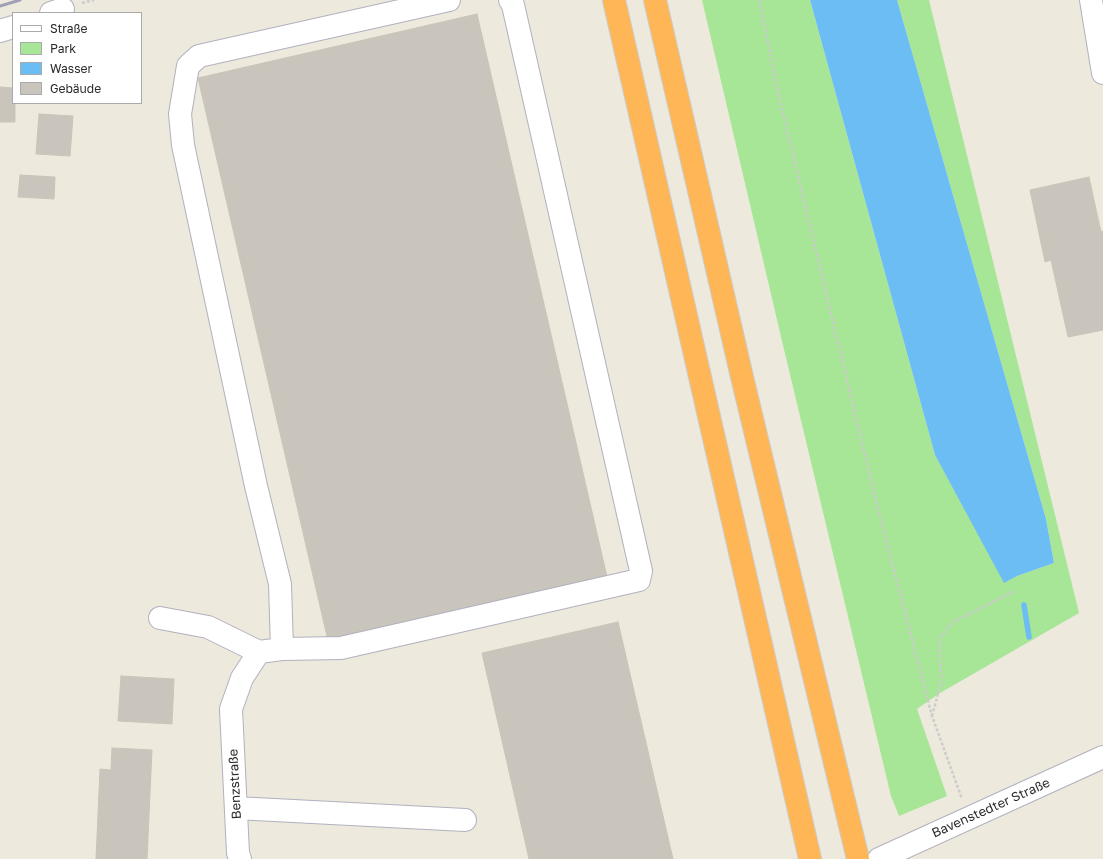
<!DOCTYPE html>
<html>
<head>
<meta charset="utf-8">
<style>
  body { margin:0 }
  #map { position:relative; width:1103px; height:859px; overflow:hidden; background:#ede9dd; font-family:"Golos Text",sans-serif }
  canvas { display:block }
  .legend { position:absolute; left:12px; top:12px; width:130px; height:92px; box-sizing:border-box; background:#fff; border:1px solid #aaa; margin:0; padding:5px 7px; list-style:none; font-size:12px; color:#2b2b2b }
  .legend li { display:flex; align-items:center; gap:8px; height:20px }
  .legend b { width:20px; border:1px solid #aaa }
</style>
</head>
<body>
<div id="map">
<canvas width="1103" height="859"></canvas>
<ul class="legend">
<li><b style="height:5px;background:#fff"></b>Straße</li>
<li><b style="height:11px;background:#a7e697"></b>Park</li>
<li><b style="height:11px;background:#6cbdf3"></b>Wasser</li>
<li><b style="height:11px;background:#c9c5bc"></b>Gebäude</li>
</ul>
</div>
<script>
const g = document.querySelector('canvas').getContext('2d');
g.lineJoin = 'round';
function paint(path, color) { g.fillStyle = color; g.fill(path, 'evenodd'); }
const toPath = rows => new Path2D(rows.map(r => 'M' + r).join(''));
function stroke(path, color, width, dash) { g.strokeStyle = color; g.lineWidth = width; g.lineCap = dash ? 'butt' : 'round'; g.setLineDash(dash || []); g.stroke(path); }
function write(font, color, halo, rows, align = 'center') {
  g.font = font + ' "Golos Text",sans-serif'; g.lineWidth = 3; g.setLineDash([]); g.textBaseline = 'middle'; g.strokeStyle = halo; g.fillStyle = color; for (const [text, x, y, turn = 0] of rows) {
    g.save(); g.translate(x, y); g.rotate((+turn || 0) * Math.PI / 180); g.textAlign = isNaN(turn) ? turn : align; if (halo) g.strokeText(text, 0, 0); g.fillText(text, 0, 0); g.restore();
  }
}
const green = toPath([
  [702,0,810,0,935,455,1005,582,1017,576,1054,563,1046,519,897,0,929,0,1079,613,940,693,917,709,947,796,899,816,891,796,782,341]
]);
const water = toPath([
  [810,0,897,0,1046,519,1054,563,1017,576,1004,583,935,455]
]);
const stream = toPath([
  [1024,605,1029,637]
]);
const building = toPath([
  [477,14,608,581,329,645,198,78,477,14],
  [0,87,13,88,13,103,15,103,15,122,0,122,0,87],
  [39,114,73,116,70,156,36,154,39,114],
  [20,175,55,177,54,199,18,197,20,175],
  [1089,177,1101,232,1103,231,1103,330,1068,337,1051,260,1045,262,1030,190,1089,177],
  [618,622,673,859,529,859,482,653,618,622],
  [121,676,174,679,172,724,118,721,121,676],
  [112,748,152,750,147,859,96,859,100,769,111,770,112,748]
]);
const path = toPath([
  [759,0,781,105,876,501,932,716,962,799],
  [82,3,94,0],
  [932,716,941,683,940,637,953,622,1015,591]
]);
const minor = toPath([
  [1091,0,1103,73],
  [51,13,63,9],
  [0,31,13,27],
  [160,618,208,627,259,652],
  [282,649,280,584,256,486,183,145,180,114,188,66,199,56,449,0],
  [236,808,465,820],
  [240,859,238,853,231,709,242,678,259,652,282,649,341,648,639,580,641,571,513,5,510,0],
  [879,859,1103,757]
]);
const highway = toPath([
  [614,0,810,859],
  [655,0,742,377,858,859]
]);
const rail = toPath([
  [0,6,20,0]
]);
const streetNames = [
  ["Benzstraße",235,784,-93],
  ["Bavenstedter Straße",991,808,-24]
];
paint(green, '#a7e697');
paint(water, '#6cbdf3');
stroke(stream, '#6cbdf3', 5.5);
paint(building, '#c9c5bc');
stroke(building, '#c9c5b6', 1);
stroke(minor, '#b1b1bf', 24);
stroke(highway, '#ccc', 24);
stroke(path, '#ccc', 2.5, [3, 2]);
stroke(minor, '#fff', 22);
stroke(highway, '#ffb656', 22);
stroke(rail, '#9f9fb6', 3);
write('13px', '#2b2b2b', '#fff', streetNames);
</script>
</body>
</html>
